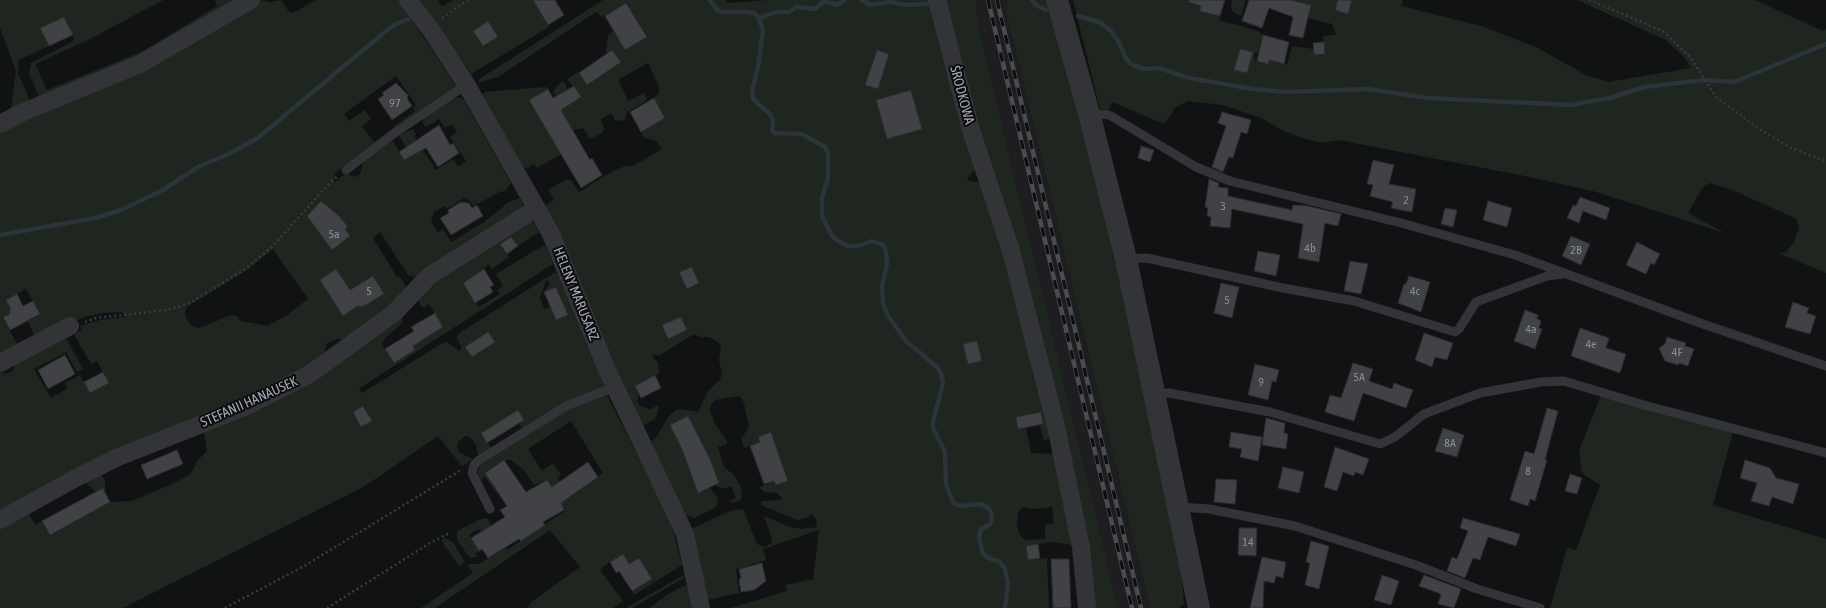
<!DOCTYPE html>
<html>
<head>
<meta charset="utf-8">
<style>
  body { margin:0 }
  canvas { display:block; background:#111213 }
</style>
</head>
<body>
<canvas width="1826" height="608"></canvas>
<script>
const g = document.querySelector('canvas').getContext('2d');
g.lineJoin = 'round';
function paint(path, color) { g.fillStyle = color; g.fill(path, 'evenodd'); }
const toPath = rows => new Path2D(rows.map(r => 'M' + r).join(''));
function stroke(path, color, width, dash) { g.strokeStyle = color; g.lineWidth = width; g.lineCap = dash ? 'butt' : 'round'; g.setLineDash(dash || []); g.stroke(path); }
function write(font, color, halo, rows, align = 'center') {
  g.font = font + ' "Asap Condensed",sans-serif'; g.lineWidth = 4; g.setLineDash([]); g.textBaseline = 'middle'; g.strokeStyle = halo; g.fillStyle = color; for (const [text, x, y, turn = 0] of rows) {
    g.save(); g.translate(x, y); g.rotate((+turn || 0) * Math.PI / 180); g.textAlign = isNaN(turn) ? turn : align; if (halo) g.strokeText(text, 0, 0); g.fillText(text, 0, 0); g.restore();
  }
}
const built = toPath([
  [976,0,1007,0,1008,5,1005,6,1150,608,1118,608,978,23]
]);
const green = toPath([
  [0,0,163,0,92,38,35,64,47,90,141,52,217,6,215,0,246,0,141,58,39,97,29,73,31,63,72,42,74,39,64,17,41,28,49,46,19,60,18,63,19,70,17,71,29,98,28,104,11,110,16,71,0,28],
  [260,0,271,2,281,0,289,12,293,13,316,0,399,0,456,86,455,88,393,128,393,127,415,111,413,108,416,105,396,76,344,114,349,121,365,110,371,119,362,126,374,142,385,134,335,173,334,183,342,176,347,174,356,177,360,174,363,161,392,140,405,160,411,156,399,135,413,129,416,134,414,136,436,170,453,159,458,167,466,161,450,137,457,132,452,124,445,128,439,119,426,127,423,123,423,118,449,101,459,97,464,100,511,183,504,192,501,191,478,204,477,203,473,206,470,201,464,198,447,209,445,206,434,212,431,222,438,232,443,229,451,242,483,223,509,202,520,198,523,205,522,208,416,277,408,275,380,232,373,238,397,277,399,276,407,288,400,299,345,339,337,339,327,343,323,357,312,367,0,515,0,372,7,374,13,370,15,365,66,338,83,369,77,372,66,352,34,369,51,398,67,389,65,383,80,375,90,393,109,383,97,361,91,364,74,334,82,330,80,326,100,320,126,317,122,312,102,313,84,317,64,327,34,335,28,321,40,314,26,289,6,300,11,310,9,311,10,314,3,318,17,344,15,348,0,359,0,130],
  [273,249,308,299,287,315,268,326,241,321,237,316,231,315,200,328,194,327,190,324,185,316,185,311,188,306,247,270],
  [418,0,438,0,442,7,453,0,533,0,549,27,471,74,459,56,449,46],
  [603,0,725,0,729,3,768,0,932,0,977,167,967,179,969,181,979,182,1002,236,1052,437,1045,440,1043,439,1040,425,1043,424,1041,412,1016,417,1018,429,1026,428,1031,453,1056,454,1073,545,1053,542,1026,546,1028,560,1047,558,1049,608,730,608,787,591,785,585,813,579,819,530,763,549,766,560,736,569,739,593,706,600,692,531,693,528,730,511,743,509,757,544,765,547,772,543,772,539,764,516,790,527,801,529,817,527,816,519,812,514,806,518,797,520,761,505,762,501,782,500,782,498,777,493,764,492,759,487,774,481,776,485,788,481,771,432,759,437,760,442,744,448,741,439,749,427,744,403,741,398,738,396,715,400,711,404,710,411,715,424,727,441,727,444,718,447,724,467,734,475,741,488,742,497,740,500,734,502,728,502,736,498,731,486,722,489,717,486,716,484,719,483,710,459,690,472,698,493,710,488,715,494,718,500,716,507,695,518,684,515,651,441,656,438,668,417,676,410,682,409,698,412,708,391,720,380,722,373,719,360,721,346,718,342,709,337,701,337,694,334,660,355,651,355,658,363,659,373,639,394,637,401,639,405,650,410,658,405,659,408,655,419,643,426,625,391,543,207,554,200,548,190,567,179,572,181,579,192,613,171,625,166,633,166,662,149,657,142,651,139,644,138,641,132,665,118,654,98,659,92,659,86,648,63,618,80,628,101,644,93,647,100,627,112,625,119,622,121,615,120,611,113,601,119,604,129,602,133,593,138,589,138,583,128,573,130,567,121,548,132,561,154,537,168,534,164,528,168,520,167,482,100,484,92,546,87,548,89,529,100,540,118,561,105,553,92,557,86,563,81,574,102,581,97,567,79,578,72,579,73,620,62,612,50,607,53,606,52,608,35,614,30,647,36,626,3,602,17,596,12,498,77,479,83,478,80],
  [692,267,699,283,687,289,679,272],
  [1023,507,1035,509,1052,507,1054,523,1045,525,1045,539,1025,540,1020,536,1017,525,1018,512],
  [943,0,976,0,978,24,1118,608,1093,608,1001,207],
  [1007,0,1048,0,1105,209,1180,555,1184,605,1180,606,1180,608,1150,608,1005,6,1008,5],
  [1073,0,1218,0,1225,2,1222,6,1200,10,1220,16,1219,20,1258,31,1263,35,1258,53,1255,53,1254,60,1268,64,1270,57,1276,62,1287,65,1292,46,1313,49,1314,55,1325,54,1323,36,1336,35,1332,24,1307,18,1311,5,1291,0,1403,0,1401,6,1481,26,1536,47,1586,75,1608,82,1691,68,1683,56,1666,40,1577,0,1755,0,1823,31,1826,29,1826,273,1778,253,1786,252,1794,242,1799,228,1797,219,1732,190,1710,183,1704,186,1698,195,1688,213,1725,233,1593,191,1525,176,1339,140,1323,143,1305,139,1284,131,1261,118,1223,105,1188,101,1176,107,1164,124,1112,102,1109,109,1100,109],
  [1232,0,1246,0,1241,16,1233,12,1231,8],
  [532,221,539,232,518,246,511,237,500,244,509,257,492,269,489,265,463,283,479,307,500,294,497,290,503,286,496,274,534,251,545,245,553,264,360,388,359,390,362,393,446,341,459,351,462,348,457,339,458,334,554,273,558,274,588,349,604,385,601,390,522,429,519,424,524,420,518,410,481,433,491,448,478,456,476,444,470,437,465,436,458,442,457,447,460,453,473,459,462,466,438,436,365,486,123,608,0,608,0,526,99,472,105,480,105,492,96,492,85,482,29,514,35,525,42,521,50,535,110,502,132,501,172,484,189,475,193,470,198,460,207,451,204,432,402,318,403,321,399,326,385,338,382,345,394,363,415,350,413,346,443,327,429,304,422,308,418,300,422,289],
  [546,280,550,283,544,292,556,287,567,315,556,320,550,307,544,309,540,298],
  [607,395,664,509,673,530,682,565,634,595,632,591,652,579,639,558,629,564,623,554,605,565,600,570,623,601,613,608,528,608,531,602,580,567,550,530,435,608,421,608,473,573,468,566,470,564,479,564,502,549,478,529,469,535,479,551,475,554,478,557,470,558,457,540,457,531,481,519,487,518,507,550,565,511,547,480,534,485,524,470,511,460,504,460,485,473,500,498,485,477,480,480,478,475,478,470,482,462,571,407],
  [571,421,603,473,570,497,557,478,561,475,553,463,542,471,528,449],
  [1601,395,1733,432,1713,505,1826,539,1826,608,1550,608,1567,548,1576,550,1600,485,1582,473,1579,451],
  [445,538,453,542,465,562,459,566,441,540],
  [684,575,684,578,632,608,626,608],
  [685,585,687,585,692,608,649,608,668,594]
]);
const stream = toPath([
  [710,0,717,10,721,12,747,12,754,13,759,18,763,30,758,67,752,91,753,99,770,114,773,120,772,130,775,133,802,134,825,147,828,153,828,178,822,198,822,216,832,236,838,241,848,246,858,246,872,241,883,245,886,251,887,264,882,286,883,304,888,316,907,342,937,367,941,374,943,383,933,422,933,428,945,452,946,484,952,500,955,504,960,506,980,504,987,507,991,512,992,521,989,525,981,529,979,537,983,554,991,559,999,561,1005,569,1008,584,1005,608],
  [862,0,870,5,891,2,906,5,927,4],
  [1032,0,1036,5,1046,10],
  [1078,16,1099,22,1110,30,1118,41,1127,60,1132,65,1145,69,1159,68,1189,78,1253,89,1286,92,1367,89,1428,98,1571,105,1610,98,1645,87,1703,80],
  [759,18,776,12,789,12,796,7,815,9,824,1,837,5,845,0],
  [1706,80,1734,82,1826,44],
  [0,235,95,218,121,210,161,191,200,166,233,152,259,137,380,36,394,25,408,19]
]);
const building = toPath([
  [533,0,555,0,564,15,548,25,533,0],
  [1189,0,1225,0,1220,16,1200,11,1201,6,1188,2,1189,0],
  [1249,0,1291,0,1311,5,1303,38,1289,35,1293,17,1269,8,1262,28,1242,21,1249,0],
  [1338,0,1352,0,1348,14,1335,10,1338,0],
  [626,3,647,37,625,50,605,16,626,3],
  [64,17,73,35,49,46,40,28,64,17],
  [488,21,498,37,483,46,473,31,488,21],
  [1263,35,1289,42,1284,64,1269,60,1268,64,1257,61,1263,35],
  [1324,42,1325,54,1314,55,1313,43,1324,42],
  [1240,49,1253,52,1247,73,1234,70,1240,49],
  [612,50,621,62,587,85,579,73,612,50],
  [877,50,889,54,878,89,865,85,877,50],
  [396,83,408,95,407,98,412,106,392,120,378,99,384,95,382,93,396,83],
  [574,86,581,97,561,110,590,160,592,158,602,175,581,188,529,100,548,89,553,98,574,86],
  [911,90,922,129,887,139,876,100,911,90],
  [654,98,665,118,641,132,630,112,654,98],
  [1222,112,1251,120,1247,134,1241,132,1233,158,1229,157,1223,172,1212,167,1226,126,1218,123,1222,112],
  [439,125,450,145,453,143,459,153,438,167,426,148,404,160,399,152,439,125],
  [1141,146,1154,150,1150,162,1138,158,1141,146],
  [1373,160,1394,165,1389,184,1416,189,1412,212,1391,208,1393,202,1370,196,1373,185,1367,184,1373,160],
  [1209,179,1219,183,1218,187,1228,188,1228,196,1292,210,1293,205,1308,206,1341,214,1338,226,1325,223,1319,262,1298,258,1303,224,1232,209,1230,228,1210,226,1211,217,1207,216,1208,208,1205,207,1209,179],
  [1580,197,1610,208,1606,220,1583,211,1579,223,1567,218,1573,205,1576,206,1580,197],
  [321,201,339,216,348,227,345,229,350,236,332,250,307,216,321,201],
  [1488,201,1512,208,1507,227,1483,220,1488,201],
  [461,202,469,203,472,208,477,205,483,216,451,235,440,218,449,213,448,210,461,202],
  [1445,208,1457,210,1453,227,1441,224,1445,208],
  [1571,236,1590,244,1581,265,1562,256,1571,236],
  [511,237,518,246,507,254,500,244,511,237],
  [1637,242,1660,254,1654,265,1651,263,1646,274,1626,265,1637,242],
  [1258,251,1280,255,1276,276,1254,271,1258,251],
  [1350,261,1368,264,1361,294,1344,291,1350,261],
  [692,267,699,283,687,289,679,272,692,267],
  [336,269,350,290,373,276,384,294,364,306,360,307,359,305,343,316,320,280,336,269],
  [484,269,494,285,490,287,493,292,475,303,463,283,484,269],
  [1409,276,1430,282,1421,312,1398,303,1404,284,1406,284,1409,276],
  [1221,283,1239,287,1232,318,1214,313,1221,283],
  [556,287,568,315,556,320,544,292,556,287],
  [17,294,23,306,33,301,40,314,10,330,3,317,10,314,9,311,11,310,6,300,17,294],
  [1793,302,1809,308,1807,313,1816,316,1810,334,1785,327,1793,302],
  [1525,310,1538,315,1537,319,1541,321,1539,328,1542,329,1535,349,1514,341,1525,310],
  [435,313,443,327,413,346,415,350,394,363,385,349,414,331,411,327,435,313],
  [681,317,687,330,668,339,662,325,681,317],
  [1580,328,1609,338,1606,348,1626,354,1620,373,1571,356,1580,328],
  [488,332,495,342,472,357,465,347,488,332],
  [1424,333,1453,343,1447,360,1435,357,1432,367,1415,360,1424,333],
  [1667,337,1686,343,1685,346,1694,349,1688,366,1679,363,1678,365,1665,361,1659,348,1665,344,1667,337],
  [977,341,982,361,968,364,963,344,977,341],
  [65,355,75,374,48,389,38,370,65,355],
  [1353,363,1373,369,1369,381,1392,389,1394,383,1413,390,1406,408,1363,393,1354,421,1325,412,1330,395,1341,398,1353,363],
  [1255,364,1279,370,1276,382,1272,381,1268,400,1248,395,1255,364],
  [103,372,109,383,90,393,84,382,103,372],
  [655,375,661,388,641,398,635,386,655,375],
  [363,406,372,421,361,427,353,412,363,406],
  [1547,408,1558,411,1545,460,1547,460,1535,501,1530,499,1528,506,1510,500,1525,451,1534,454,1547,408],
  [518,410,524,420,487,443,481,433,518,410],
  [1041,412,1043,424,1018,429,1016,417,1041,412],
  [688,416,710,459,719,483,698,493,682,449,670,425,688,416],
  [1266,418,1285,423,1284,433,1288,434,1286,449,1262,445,1266,418],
  [1443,428,1464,435,1457,457,1435,451,1443,428],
  [771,432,788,481,776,485,774,481,764,484,750,446,760,442,758,437,771,432],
  [1231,432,1262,437,1258,461,1240,457,1242,449,1229,447,1231,432],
  [1335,447,1369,459,1363,475,1355,472,1354,476,1343,472,1337,491,1324,487,1335,447],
  [177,450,183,464,147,479,141,465,177,450],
  [504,460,526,492,547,480,552,487,588,462,598,477,561,503,564,510,543,522,545,525,521,541,519,539,488,558,482,549,479,551,471,538,505,517,500,510,507,506,485,473,504,460],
  [1745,460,1770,468,1776,478,1799,484,1793,504,1772,497,1769,506,1751,501,1757,483,1740,478,1745,460],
  [1283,467,1304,472,1299,493,1278,488,1283,467],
  [1570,474,1582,478,1577,494,1565,491,1570,474],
  [1216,479,1237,480,1235,504,1214,502,1216,479],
  [103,488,110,502,50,535,42,521,103,488],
  [1463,518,1520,534,1516,546,1488,537,1480,560,1473,558,1465,578,1447,571,1452,557,1457,559,1468,531,1460,528,1463,518],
  [1239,528,1257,528,1256,556,1238,555,1239,528],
  [1311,541,1329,546,1319,589,1305,585,1310,563,1306,562,1311,541],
  [1038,544,1040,558,1028,560,1026,546,1038,544],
  [623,554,629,564,639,558,652,579,632,591,619,571,616,573,610,562,623,554],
  [1262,557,1286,562,1283,578,1276,576,1274,583,1264,581,1263,608,1250,608,1262,557],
  [1051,559,1069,559,1071,608,1053,608,1051,559],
  [762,563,766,581,754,590,741,592,739,580,741,578,739,569,762,563],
  [1382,575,1399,581,1391,605,1374,600,1382,575],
  [1424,575,1461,589,1454,608,1438,604,1441,594,1419,586,1424,575]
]);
const path = toPath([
  [1589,0,1663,31,1691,58,1716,97,1759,129,1791,148,1826,161],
  [442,18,468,0],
  [85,322,96,318,167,310,190,303,245,269,271,248,325,188,338,176],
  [225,608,306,565,461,470],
  [327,608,430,543,451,532]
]);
const service = toPath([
  [1090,117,1105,114,1111,116,1196,167,1230,181,1401,223,1515,255,1700,323,1826,366],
  [346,170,393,134,466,85],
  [1126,259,1147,258,1283,288,1354,301,1455,332,1459,329,1476,302,1547,276,1563,274],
  [1156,394,1169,393,1270,412,1380,444,1395,437,1424,414,1480,393,1541,382,1564,381,1644,405,1826,453],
  [1179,507,1209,509,1295,526,1416,565,1477,589,1540,608],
  [490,509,472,473,474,465,479,460,568,405,615,387]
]);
const minor = toPath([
  [408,0,431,30,466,84,551,234,607,370,685,534,701,608],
  [937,0,971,130,1011,251,1056,426,1081,547,1087,608],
  [0,124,21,113,140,64,251,0],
  [0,363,70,326],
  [0,520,74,479,116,458,247,406,310,374,394,313,429,276,537,208]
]);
const tertiary = toPath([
  [1057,0,1090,117,1126,259,1199,608]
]);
const rail = toPath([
  [988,0,1132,608],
  [997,0,1141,608]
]);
const numberNames = [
  ["97",395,103],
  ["2",1406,200],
  ["3",1223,206],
  ["5a",334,234],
  ["4b",1310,248],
  ["2B",1576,250],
  ["5",369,291],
  ["4c",1415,291],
  ["5",1227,300],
  ["4a",1531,329],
  ["4e",1591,344],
  ["4F",1677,352],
  ["5A",1359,377],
  ["9",1261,382],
  ["8A",1450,443],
  ["8",1528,471],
  ["14",1248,542]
];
const streetNames = [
  ["ŚRODKOWA",962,95,75],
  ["HELENY MARUSARZ",576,294,68],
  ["STEFANII HANAUSEK",249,402,-24]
];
paint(built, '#1e1e20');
paint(green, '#1e261f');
stroke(stream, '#2b343b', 4.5);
paint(building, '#404246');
stroke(building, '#2c2c2f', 1);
stroke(path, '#393b3f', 2.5, [2, 3]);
stroke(service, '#333438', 9);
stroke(minor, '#333438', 18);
stroke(tertiary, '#333438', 22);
stroke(rail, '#4a4c51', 4.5);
stroke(rail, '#0d0d0e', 3, [9]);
write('12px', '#8a8e98', null, numberNames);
write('14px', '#a3a8b3', '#0d0d0e', streetNames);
</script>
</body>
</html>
